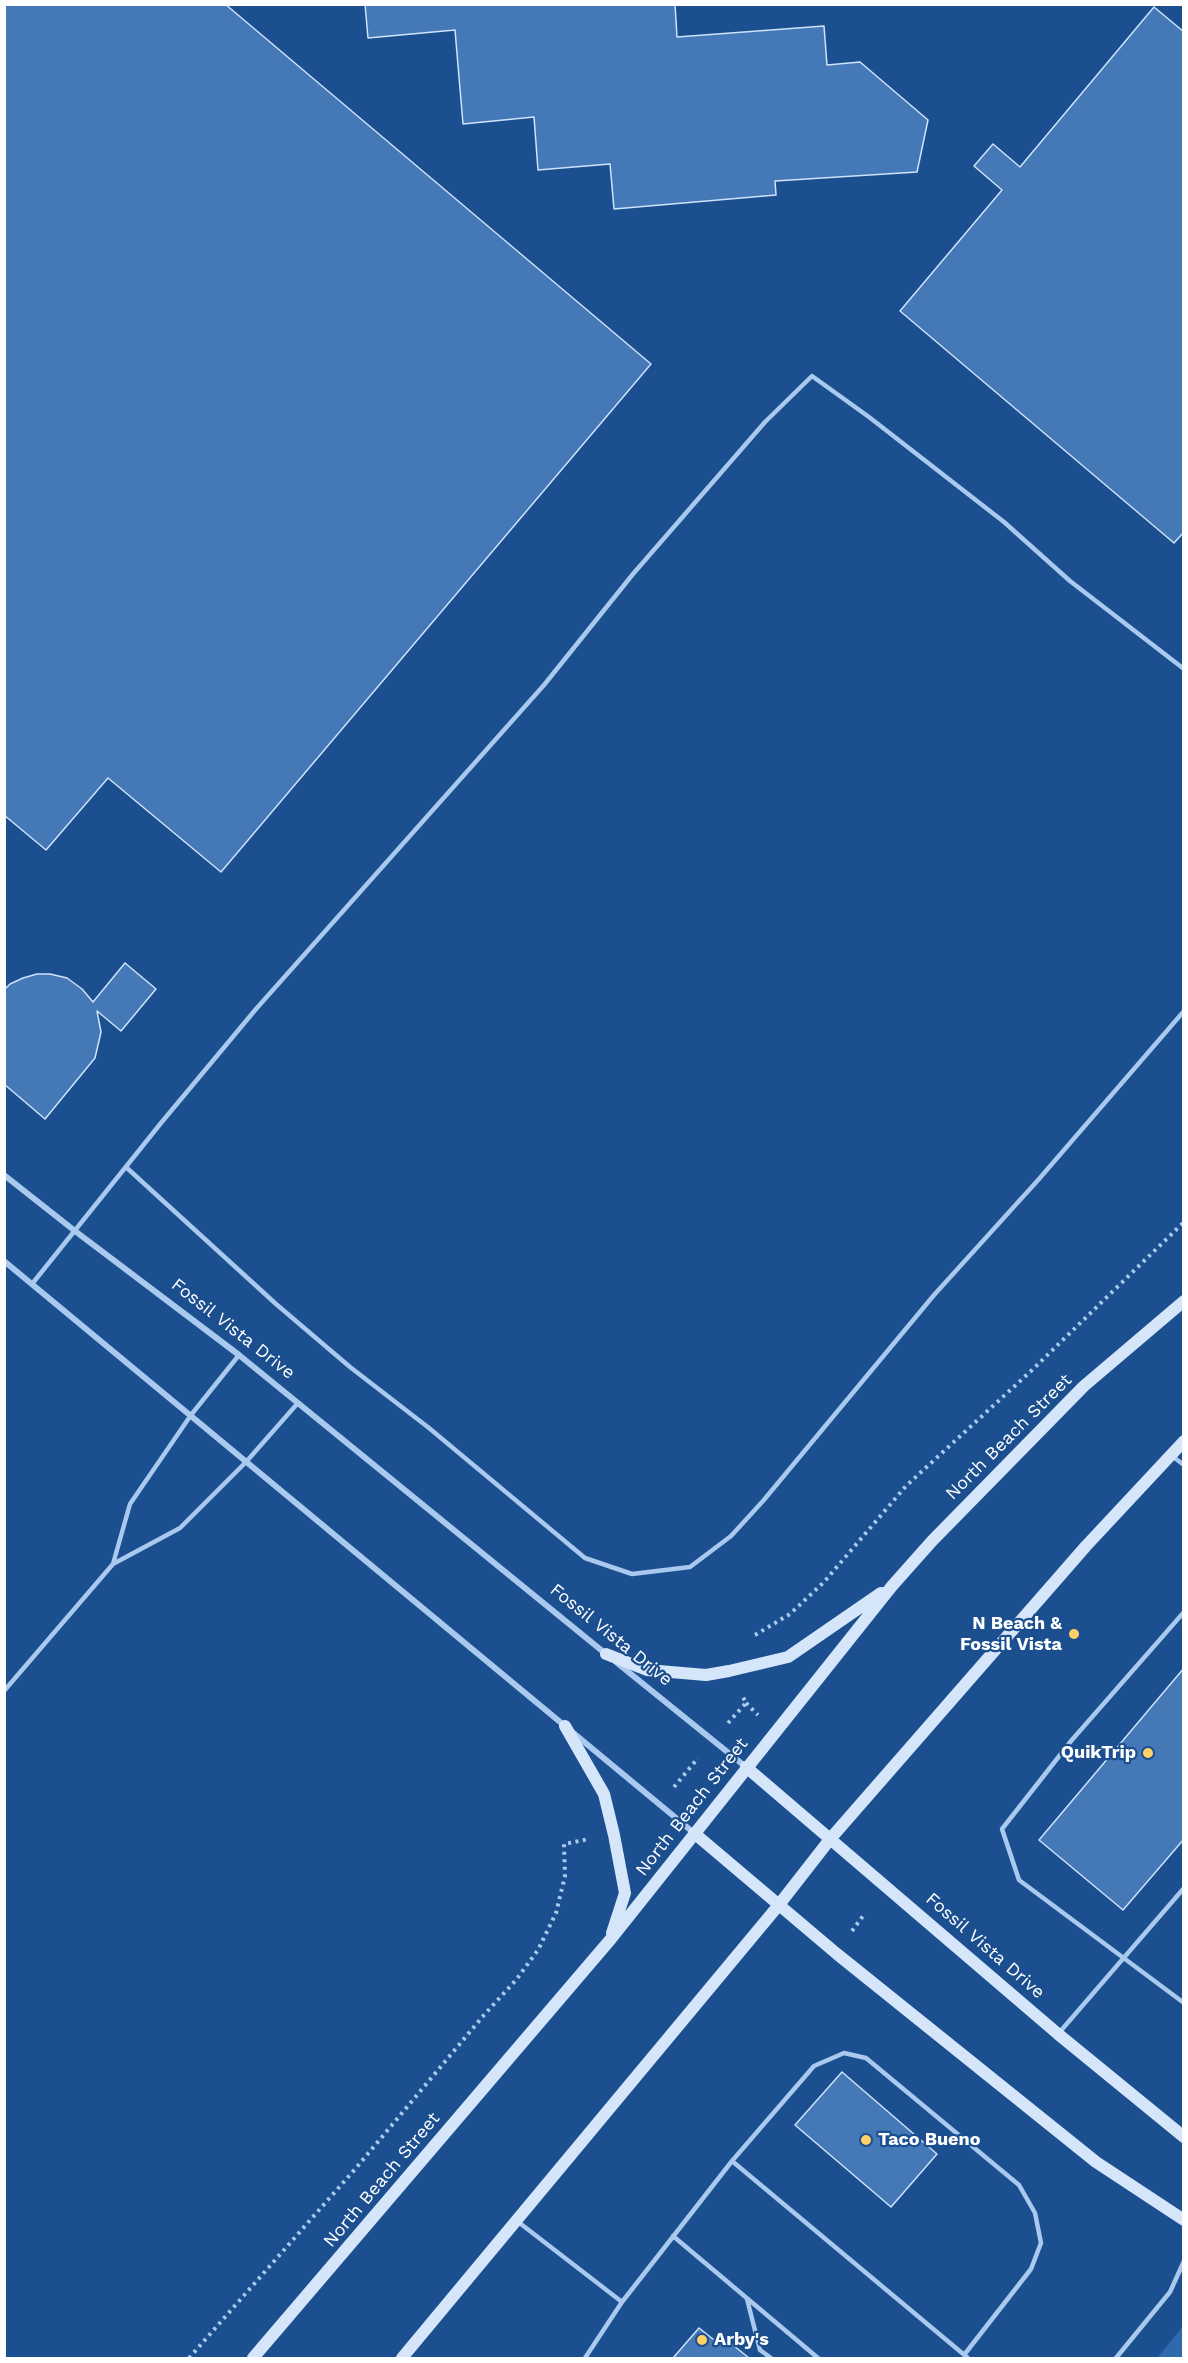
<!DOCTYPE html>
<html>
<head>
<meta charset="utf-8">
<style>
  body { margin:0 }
  #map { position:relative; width:1188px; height:2363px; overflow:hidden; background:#1b4f8f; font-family:"Work Sans",sans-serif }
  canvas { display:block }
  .frame { position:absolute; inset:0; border:6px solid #fff; pointer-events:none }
</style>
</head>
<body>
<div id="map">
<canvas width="1188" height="2363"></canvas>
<div class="frame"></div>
</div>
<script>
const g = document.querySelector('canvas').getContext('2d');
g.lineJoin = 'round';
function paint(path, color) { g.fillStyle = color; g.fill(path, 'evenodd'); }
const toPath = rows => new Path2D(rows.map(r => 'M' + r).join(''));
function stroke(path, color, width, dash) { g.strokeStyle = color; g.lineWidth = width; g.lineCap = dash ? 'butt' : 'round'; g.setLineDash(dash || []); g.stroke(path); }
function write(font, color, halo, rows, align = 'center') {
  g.font = font + ' "Work Sans",sans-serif'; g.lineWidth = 4.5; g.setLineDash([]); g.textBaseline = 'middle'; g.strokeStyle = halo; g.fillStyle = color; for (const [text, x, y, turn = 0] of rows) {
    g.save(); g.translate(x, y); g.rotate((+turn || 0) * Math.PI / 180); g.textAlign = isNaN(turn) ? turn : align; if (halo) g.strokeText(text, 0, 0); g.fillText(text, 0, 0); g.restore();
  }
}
const green = toPath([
  [1183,2326,1183,2358,1157,2358]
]);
const building = toPath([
  [4,4,225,4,651,364,221,872,108,778,46,850,4,815,4,4],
  [365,4,675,4,677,37,824,26,827,65,860,62,928,120,917,172,775,181,776,195,614,209,610,164,538,170,534,117,463,124,455,30,368,38,365,4],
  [1154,7,1184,32,1184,532,1174,543,900,311,1002,190,974,166,993,144,1020,167,1154,7],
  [125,963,156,989,121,1031,97,1011,101,1032,95,1058,45,1119,4,1084,4,990,10,984,23,978,37,974,50,974,67,978,82,989,93,1002,125,963],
  [1184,1668,1184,1839,1123,1910,1039,1840,1184,1668],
  [842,2072,937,2154,891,2207,795,2125,842,2072],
  [699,2328,718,2343,723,2337,749,2358,673,2358,699,2328]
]);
const path = toPath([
  [755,1635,790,1614,824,1582,906,1486,1031,1371,1184,1222],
  [746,1703,758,1715],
  [728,1723,746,1703,742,1695],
  [674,1787,698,1758],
  [852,1931,863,1916],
  [189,2358,356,2168,484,2015,516,1980,538,1950,556,1913,565,1876,564,1844,589,1839]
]);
const lane = toPath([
  [127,1168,276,1304,350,1367,429,1428,585,1558,632,1574,690,1567,731,1536,763,1501,934,1295,1039,1179,1184,1011],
  [32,1284,161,1123,256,1009,544,685,633,574,765,422,812,376,869,417,1004,522,1070,581,1184,669],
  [1172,1456,1184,1465],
  [113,1564,130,1504,191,1415,239,1355],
  [1184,1612,1071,1741,1002,1829,1019,1880,1184,2003],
  [4,1691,113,1564,180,1528,246,1462,297,1404],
  [1058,2034,1184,1888],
  [732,2161,968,2358],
  [517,2221,622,2302],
  [673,2236,818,2358],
  [747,2299,760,2350,771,2358],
  [585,2358,622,2302,732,2161,814,2066,844,2053,866,2058,1019,2185,1035,2213,1041,2243,1031,2269,964,2355],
  [1116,2358,1170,2292,1184,2261]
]);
const street = toPath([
  [4,1175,75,1231,239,1355,606,1654],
  [4,1261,694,1833],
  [616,1662,746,1767]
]);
const secondary = toPath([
  [606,1654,647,1670,706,1675,729,1671,788,1657,881,1593],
  [565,1726,604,1794,614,1835,625,1893,612,1933],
  [746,1767,1058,2034,1184,2137],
  [694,1833,837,1954,1096,2162,1184,2220],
  [253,2358,610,1940,892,1586,932,1541,1084,1386,1184,1301],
  [402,2358,778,1906,831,1838,1086,1546,1184,1441]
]);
const markers = [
  [1074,1634,6,"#ffd166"],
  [1148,1753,6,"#ffd166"],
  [866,2140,6,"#ffd166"],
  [702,2340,6,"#ffd166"]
];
const streetNames = [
  ["Fossil Vista Drive",233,1329,38],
  ["North Beach Street",1009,1437,-45],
  ["Fossil Vista Drive",611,1635,39],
  ["North Beach Street",692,1807,-52],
  ["Fossil Vista Drive",985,1946,41],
  ["North Beach Street",382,2180,-50]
];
const poiNames = [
  ["N Beach &",1062,1624],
  ["Fossil Vista",1062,1645],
  ["QuikTrip",1136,1753],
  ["Taco Bueno",878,2140,"left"],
  ["Arby's",714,2340,"left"]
];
paint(green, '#2e69ad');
paint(building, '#4478b7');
stroke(building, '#cfe3fa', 1.5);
stroke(path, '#a9c9ee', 4, [3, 4.5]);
stroke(lane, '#a9c9ee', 4.5);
stroke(street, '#a9c9ee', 6);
stroke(secondary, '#d6e6fa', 12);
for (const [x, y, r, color] of markers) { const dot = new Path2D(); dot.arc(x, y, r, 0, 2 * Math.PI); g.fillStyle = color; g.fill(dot); stroke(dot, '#1b4f8f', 2); }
write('18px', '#fff', '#1b4f8f', streetNames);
write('bold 18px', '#fff', '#1b4f8f', poiNames, 'right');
</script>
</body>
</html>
